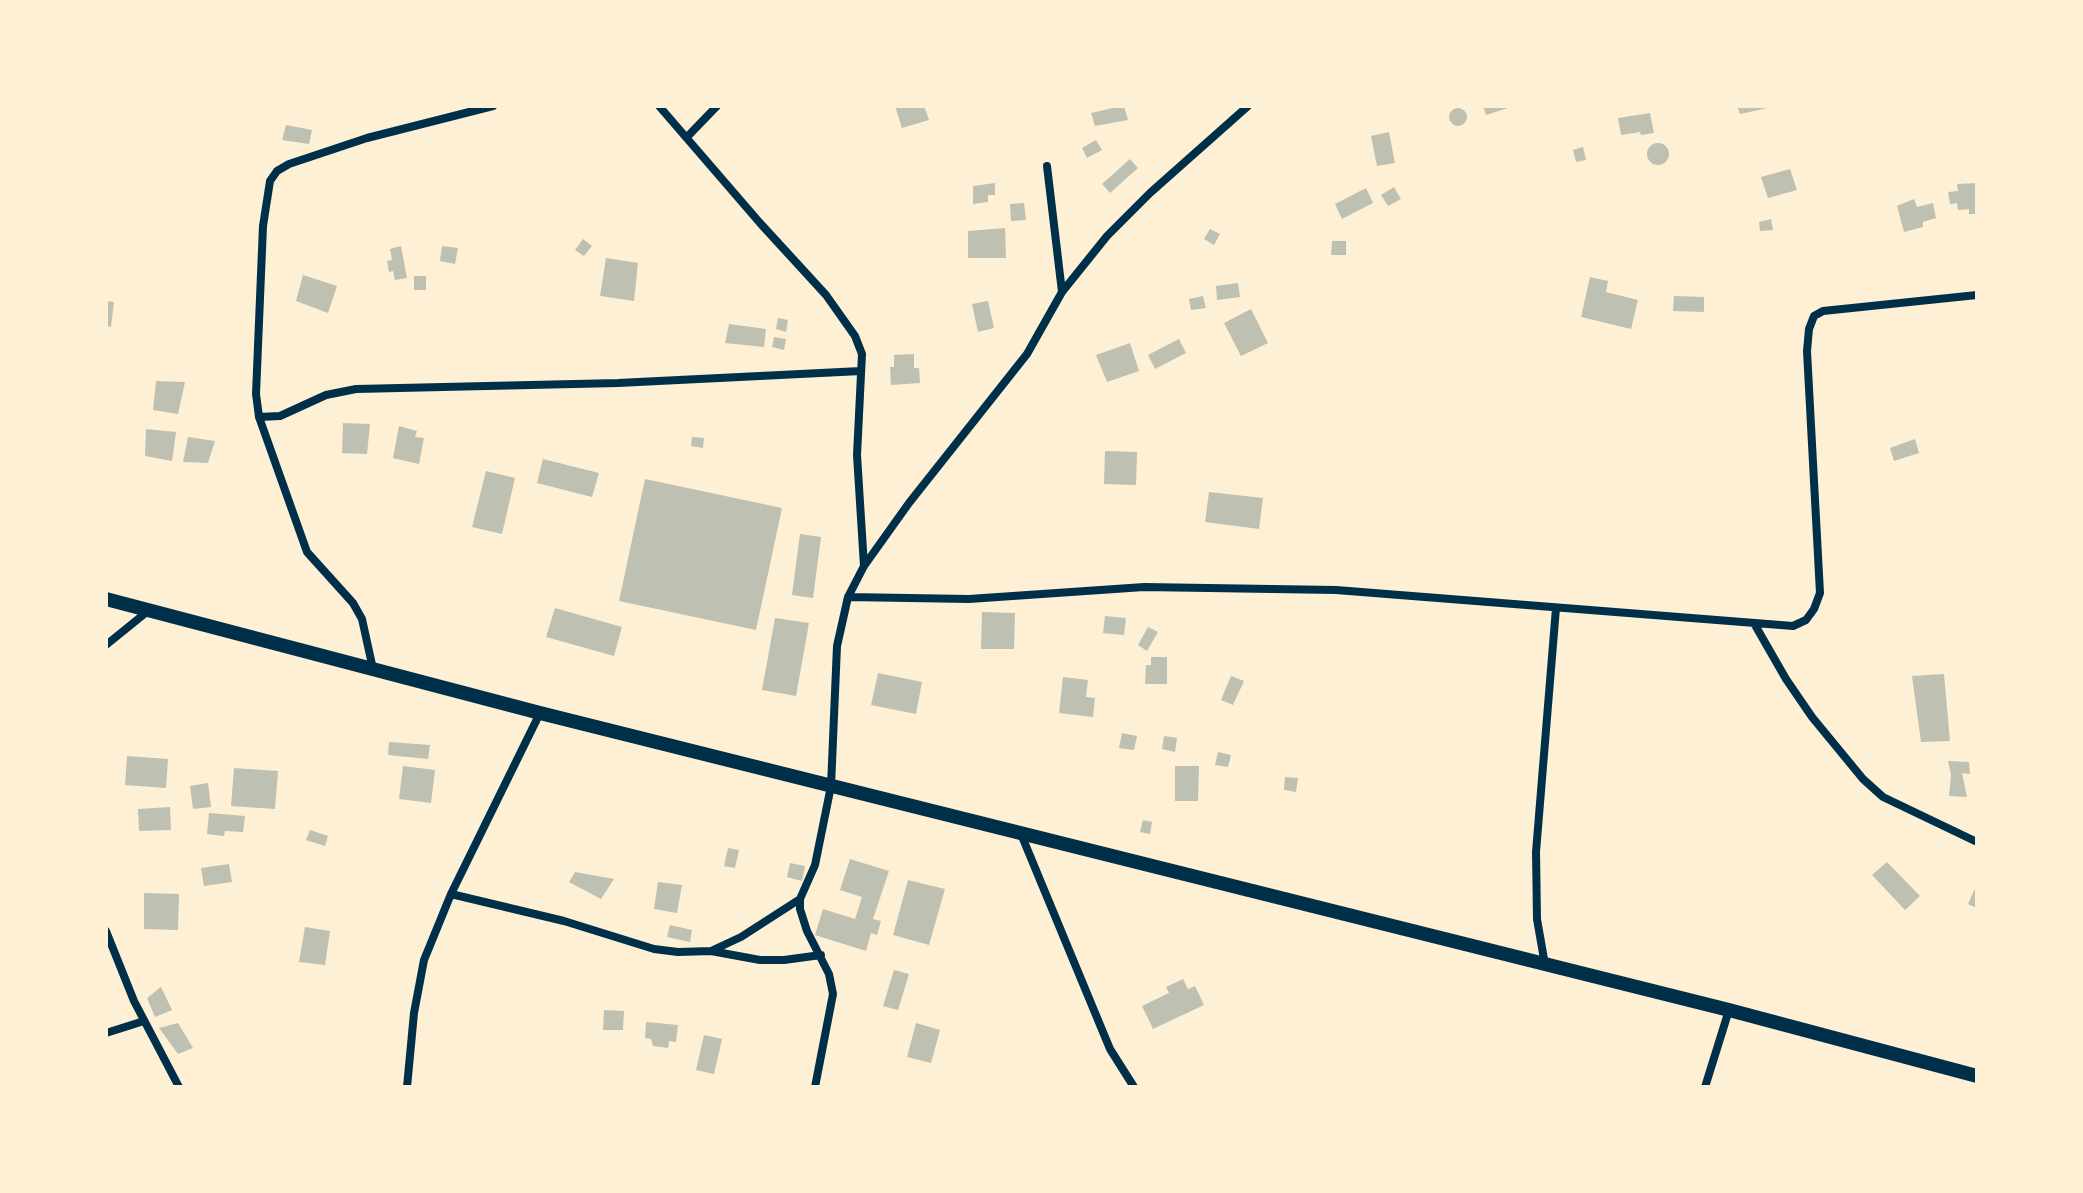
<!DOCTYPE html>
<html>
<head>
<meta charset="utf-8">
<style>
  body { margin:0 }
  #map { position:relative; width:2083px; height:1193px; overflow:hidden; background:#fdf0d5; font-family:Overpass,sans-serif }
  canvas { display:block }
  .frame { position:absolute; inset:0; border:108px solid #fdf0d5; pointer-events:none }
</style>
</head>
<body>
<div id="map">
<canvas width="2083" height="1193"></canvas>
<div class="frame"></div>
</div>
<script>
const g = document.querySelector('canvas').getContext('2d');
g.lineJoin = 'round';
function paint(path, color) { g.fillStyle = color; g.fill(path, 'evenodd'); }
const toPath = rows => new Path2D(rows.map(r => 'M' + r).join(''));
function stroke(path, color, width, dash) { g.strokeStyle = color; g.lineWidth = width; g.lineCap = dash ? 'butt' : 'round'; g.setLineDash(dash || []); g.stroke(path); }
const building = toPath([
  [895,106,924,106,929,120,902,128],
  [1122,106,1124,106,1128,120,1095,126,1091,113],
  [1483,106,1510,106,1511,107,1486,115],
  [1737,106,1772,106,1772,107,1740,114],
  '1449 117a9 9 0 1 1 18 0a9 9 0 1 1-18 0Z',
  [1650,113,1654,133,1641,135,1640,132,1621,135,1618,118],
  [286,125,312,130,309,144,282,140],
  [1389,132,1395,163,1377,166,1371,136],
  [1096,140,1102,150,1087,158,1082,148],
  '1647 154a11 11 0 1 1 22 0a11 11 0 1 1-22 0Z',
  [1583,147,1586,160,1576,162,1573,150],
  [1130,159,1138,168,1110,193,1102,184],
  [1790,169,1797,190,1768,198,1761,177],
  [995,183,995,195,988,195,988,202,973,204,973,186],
  [1977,183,1977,214,1969,214,1969,209,1958,210,1957,203,1950,204,1948,192,1958,191,1957,184],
  [1394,187,1401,199,1388,206,1381,195],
  [1366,188,1373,203,1342,219,1335,204],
  [1914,199,1917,207,1933,203,1936,218,1923,222,1923,227,1904,232,1897,206],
  [1024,203,1026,220,1011,221,1010,204],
  [1771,219,1773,230,1760,231,1759,222],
  [1005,228,1006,258,968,258,968,231],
  [1210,229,1220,234,1214,245,1204,239],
  [583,239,592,246,584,256,575,250],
  [1332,241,1346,241,1346,255,1331,255],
  [401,246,407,278,395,280,393,271,389,272,387,261,392,260,390,249],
  [442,246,458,248,455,264,440,261],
  [606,258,638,263,634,301,600,296],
  [303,275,337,286,328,313,296,301],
  [414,276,426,276,426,290,414,290],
  [1590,277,1608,281,1606,292,1638,300,1631,329,1581,317],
  [1238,283,1240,297,1217,300,1216,286],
  [1203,296,1206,308,1191,310,1189,299],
  [1674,296,1704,297,1704,312,1673,311],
  [106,301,114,302,111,327,106,326],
  [988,301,994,328,978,332,972,304],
  [1251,309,1268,343,1241,356,1224,323],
  [778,318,788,320,786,332,776,329],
  [729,324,766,329,764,347,725,343],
  [774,337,786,339,784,350,772,347],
  [1179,339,1186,353,1155,369,1148,355],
  [1130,343,1139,371,1107,382,1096,355],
  [914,354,914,368,919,368,920,383,891,385,890,367,894,367,894,355],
  [156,381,185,382,178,414,153,410],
  [343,423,370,424,367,454,342,453],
  [399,426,417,431,415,437,424,438,419,464,393,458],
  [146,429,176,432,172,461,145,456],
  [188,437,215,441,208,463,183,462],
  [692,437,704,438,703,448,691,446],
  [1915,439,1919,453,1894,461,1890,448],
  [1105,451,1137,452,1136,485,1104,484],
  [543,459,599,473,592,497,537,483],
  [486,471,515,478,502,534,472,527],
  [645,479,782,508,756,630,619,601],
  [1209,492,1263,498,1259,529,1205,522],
  [800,534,821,537,813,598,792,595],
  [555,608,622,627,614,656,546,637],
  [982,612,1015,613,1014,649,981,649],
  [1105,616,1126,618,1124,635,1103,633],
  [775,618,809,623,796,696,762,690],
  [1148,627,1158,632,1147,651,1138,645],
  [1151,657,1167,657,1167,684,1145,684,1146,665,1151,665],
  [878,673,922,682,916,714,871,705],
  [1944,674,1950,741,1921,742,1912,676],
  [1231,676,1244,681,1233,705,1221,700],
  [1063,677,1088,680,1086,697,1095,698,1093,717,1059,713],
  [1122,733,1137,736,1134,750,1119,748],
  [1164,736,1177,738,1175,752,1162,749],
  [389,742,430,745,428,759,388,755],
  [1218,752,1231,755,1228,767,1215,765],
  [127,756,168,759,166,788,125,785],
  [1948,761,1969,762,1970,774,1962,773,1967,797,1949,796,1951,775],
  [403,766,435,770,431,803,399,799],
  [1175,766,1199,766,1198,801,1175,801],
  [234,768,278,771,275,809,231,806],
  [1285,777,1298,778,1296,792,1284,790],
  [208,783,211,807,193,809,190,786],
  [170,807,171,830,139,831,138,809],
  [209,813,245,816,243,832,225,831,224,836,207,834],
  [1143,820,1152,822,1150,834,1140,832],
  [310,830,328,836,325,846,306,840],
  [728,848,739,850,735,868,724,866],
  [850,859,889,871,873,919,881,921,877,935,871,933,866,951,815,935,823,909,855,919,862,897,840,890],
  [1887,862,1920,896,1905,910,1872,875],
  [790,863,805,866,802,881,787,877],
  [229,864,232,882,204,886,201,868],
  [575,872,614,879,601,899,569,882],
  [908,880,945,889,929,945,893,935],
  [658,882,682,885,677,913,654,909],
  [1977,884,1977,908,1968,904],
  [144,893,179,894,178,930,144,929],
  [670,925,692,930,690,942,667,937],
  [305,927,330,931,325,965,299,962],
  [894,970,909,974,898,1010,883,1006],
  [1183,979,1188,989,1195,986,1204,1005,1153,1029,1142,1006,1169,993,1166,987],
  [161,987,172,1010,155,1017,147,998],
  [604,1010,624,1011,623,1030,603,1030],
  [646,1022,678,1025,676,1042,669,1041,668,1048,653,1046,651,1039,645,1038],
  [178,1023,193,1048,178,1054,159,1028],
  [916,1023,940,1030,931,1063,907,1057],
  [704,1035,722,1039,714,1074,696,1070]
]);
const minor = toPath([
  [659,106,760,223,826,295,855,336,862,354,857,455,864,566],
  [687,137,717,106],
  [1047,166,1062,292],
  [259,417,280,416,326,395,356,389,618,383,861,371],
  [848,597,969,599,1144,587,1336,590,1793,626,1806,620,1814,609,1820,593,1807,351,1809,329,1814,316,1823,311,1977,295],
  [1755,625,1786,679,1812,717,1863,779,1883,797,1977,842],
  [106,645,148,611],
  [373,669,362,619,353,603,307,552,259,417,256,394,263,226,270,181,277,171,289,164,367,138,493,106],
  [1021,834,1110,1049,1134,1087],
  [451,894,564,921,654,949,678,952,711,951,741,937,800,899],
  [106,931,134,1001,179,1087],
  [711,951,760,960,784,960,821,955],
  [1545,965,1537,919,1536,852,1556,608],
  [106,1033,144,1021],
  [407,1087,414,1013,424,960,451,894,540,713],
  [815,1087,833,994,829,974,807,931,800,909,800,899,815,865,831,786,837,646,848,597,864,566,909,503,1027,354,1062,292,1107,236,1150,193,1248,106],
  [1705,1087,1729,1010]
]);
const primary = toPath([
  [106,599,540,713,1729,1010,1977,1076]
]);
paint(building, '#bec0b2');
stroke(minor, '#003049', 8);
stroke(primary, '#003049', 14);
</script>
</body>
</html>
